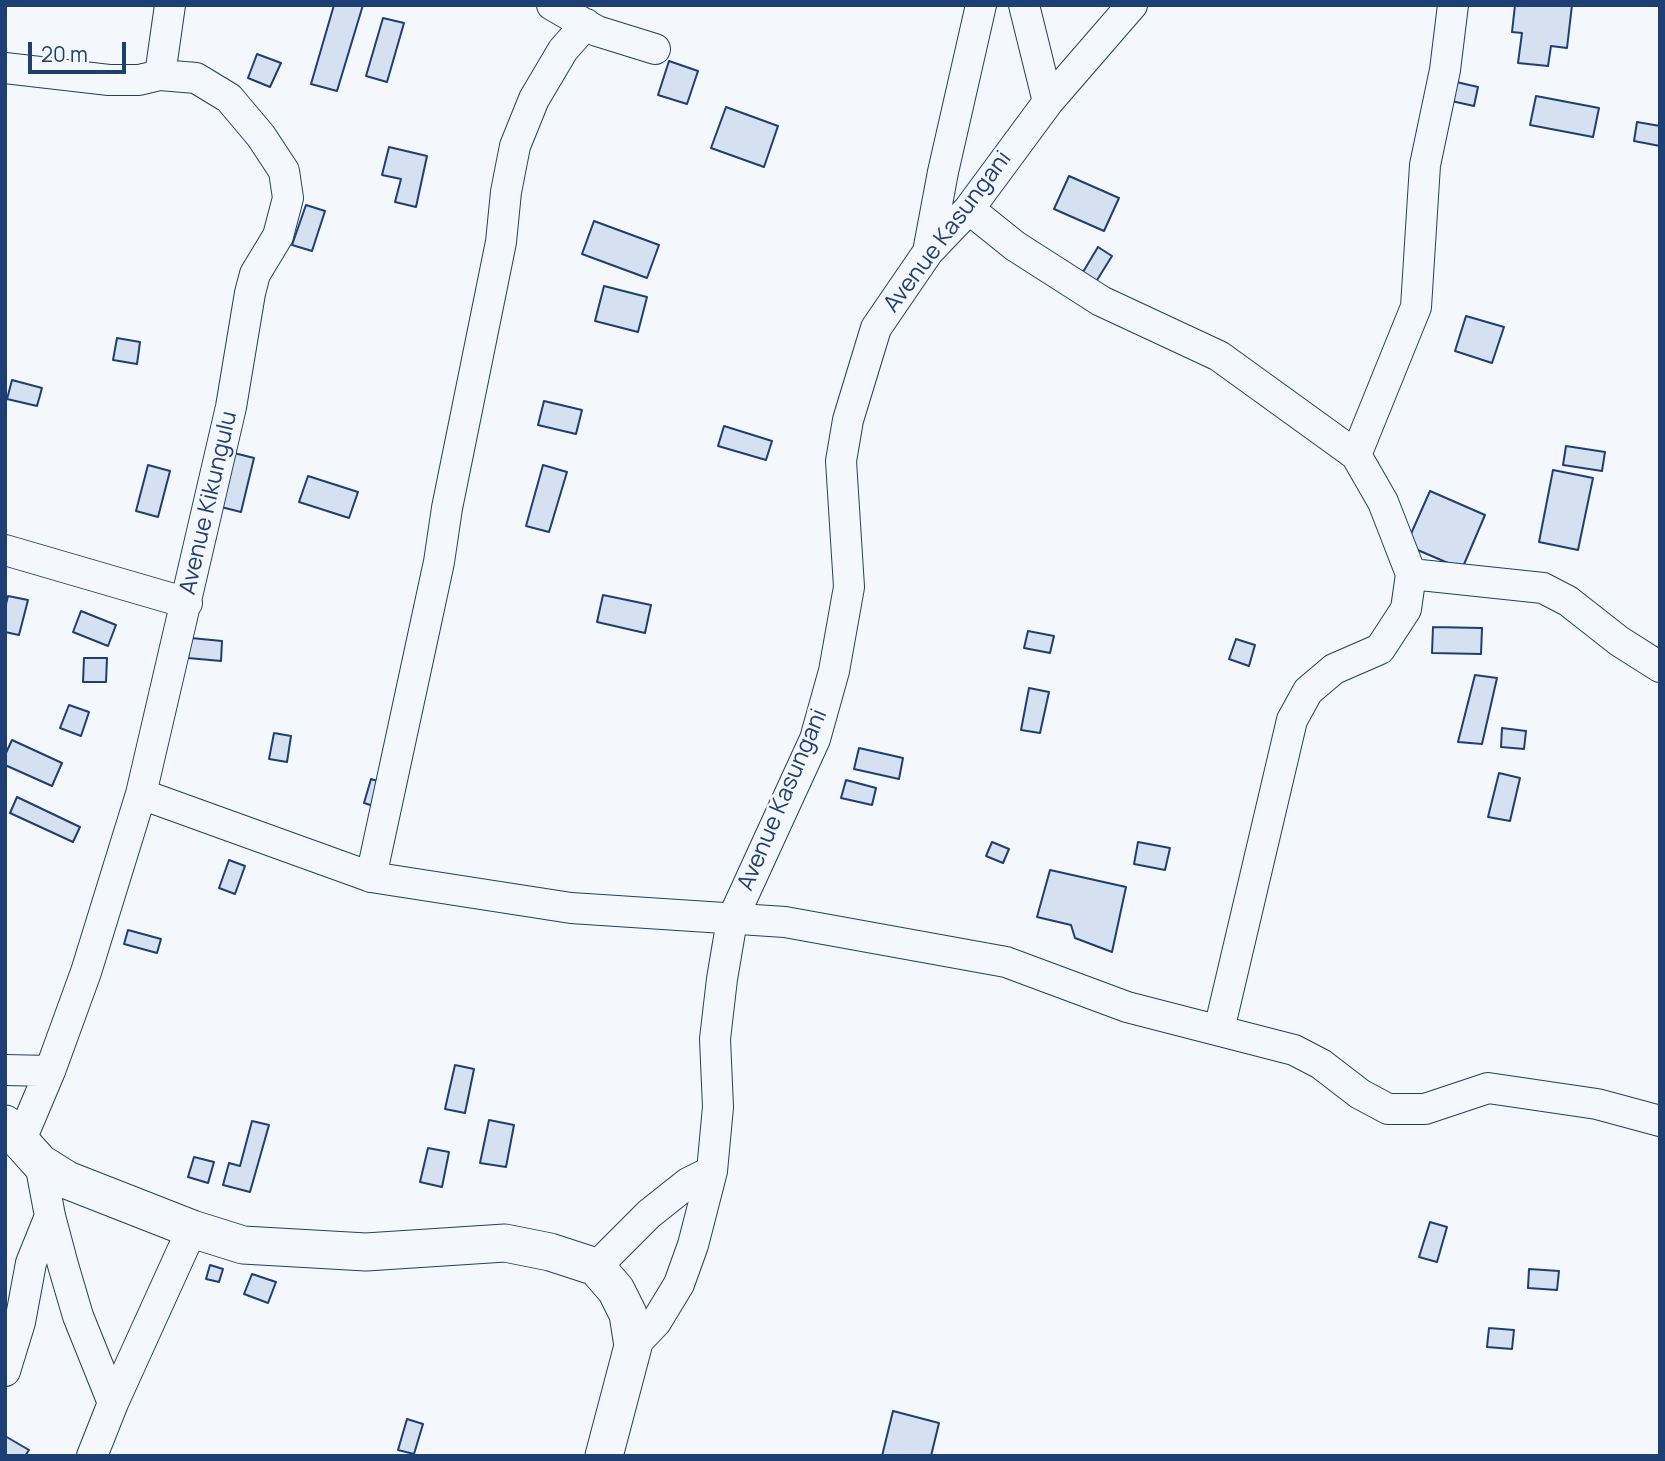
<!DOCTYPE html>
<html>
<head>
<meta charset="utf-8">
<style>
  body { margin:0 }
  #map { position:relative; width:1665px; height:1461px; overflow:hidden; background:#f4f7fb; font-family:Manrope,sans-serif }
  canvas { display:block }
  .frame { position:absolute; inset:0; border:7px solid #1d3f73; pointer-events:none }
  .scale { position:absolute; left:28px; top:42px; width:98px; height:32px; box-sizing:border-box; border:4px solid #1d3f73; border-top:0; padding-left:9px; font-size:21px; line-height:24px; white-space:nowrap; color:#1d3f73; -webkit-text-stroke:5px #f4f7fb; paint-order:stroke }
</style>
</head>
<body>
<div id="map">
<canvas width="1665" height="1461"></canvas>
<div class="frame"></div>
<div class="scale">20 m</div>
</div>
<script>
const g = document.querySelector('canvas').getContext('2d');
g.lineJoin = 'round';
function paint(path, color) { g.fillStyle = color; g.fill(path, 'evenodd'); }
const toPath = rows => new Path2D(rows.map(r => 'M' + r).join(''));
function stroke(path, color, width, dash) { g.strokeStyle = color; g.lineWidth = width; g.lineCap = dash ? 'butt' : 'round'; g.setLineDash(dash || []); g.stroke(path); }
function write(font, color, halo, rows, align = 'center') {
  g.font = font + ' Manrope,sans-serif'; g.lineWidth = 5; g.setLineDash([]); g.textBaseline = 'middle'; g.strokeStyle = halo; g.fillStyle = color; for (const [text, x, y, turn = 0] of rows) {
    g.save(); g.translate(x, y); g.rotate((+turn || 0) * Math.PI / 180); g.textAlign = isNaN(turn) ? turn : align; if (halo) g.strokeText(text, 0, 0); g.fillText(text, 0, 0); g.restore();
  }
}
const building = toPath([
  [334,5,363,5,337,91,311,84,334,5],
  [1515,5,1572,5,1567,48,1551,46,1548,66,1518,63,1522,33,1512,32,1515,5],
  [383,18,404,23,387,82,366,76,383,18],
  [257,54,281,63,270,87,248,78,257,54],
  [669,61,698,71,687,104,658,95,669,61],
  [1452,81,1478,87,1474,106,1447,100,1452,81],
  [1536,96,1599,108,1593,137,1530,125,1536,96],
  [726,107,778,126,764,167,711,148,726,107],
  [1637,122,1660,126,1660,146,1634,141,1637,122],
  [389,147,427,156,416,207,395,202,401,179,382,175,389,147],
  [1069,176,1119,198,1104,231,1054,209,1069,176],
  [306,205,325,211,312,251,292,245,306,205],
  [594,221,659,245,647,278,582,254,594,221],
  [1098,247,1112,256,1094,285,1080,277,1098,247],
  [604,286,647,297,638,332,595,321,604,286],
  [1466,316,1504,327,1492,363,1455,351,1466,316],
  [117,338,140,342,137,364,113,360,117,338],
  [12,380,42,388,37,406,7,399,12,380],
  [544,401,582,410,576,434,538,425,544,401],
  [724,426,772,441,766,460,718,446,724,426],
  [1566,446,1605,452,1602,471,1563,465,1566,446],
  [234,453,254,458,241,512,221,507,234,453],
  [148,465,170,471,158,517,136,511,148,465],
  [543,465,567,472,549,532,526,526,543,465],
  [1553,470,1593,478,1578,550,1539,542,1553,470],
  [308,476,358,492,349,518,299,502,308,476],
  [1430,491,1485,515,1462,569,1406,545,1430,491],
  [603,595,651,605,645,633,597,622,603,595],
  [8,596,28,600,19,635,5,632,5,608,8,596],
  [81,611,116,625,108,646,73,632,81,611],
  [1433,627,1482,628,1481,654,1432,653,1433,627],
  [1028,631,1054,636,1050,653,1024,648,1028,631],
  [191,638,222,641,221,661,188,658,191,638],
  [1236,639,1255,645,1249,666,1229,659,1236,639],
  [84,658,107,658,106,682,83,682,84,658],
  [1475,675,1497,678,1482,744,1458,742,1475,675],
  [1029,688,1049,692,1040,733,1021,730,1029,688],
  [69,705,89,712,81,736,60,728,69,705],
  [1502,728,1526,731,1524,749,1501,747,1502,728],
  [274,733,291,736,287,762,269,759,274,733],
  [12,740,62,763,52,786,5,765,5,755,12,740],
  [859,748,903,758,899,779,854,769,859,748],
  [1499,773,1520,778,1510,821,1488,817,1499,773],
  [371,779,384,783,377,807,364,803,371,779],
  [846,780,876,788,872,805,841,798,846,780],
  [17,797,80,827,73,842,10,813,17,797],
  [992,842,1009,849,1003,863,986,856,992,842],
  [1138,842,1170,848,1165,870,1134,864,1138,842],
  [229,860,245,866,235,894,219,888,229,860],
  [1050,870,1126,887,1112,952,1075,938,1071,925,1037,917,1050,870],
  [128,930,161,939,157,953,124,944,128,930],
  [455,1065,474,1069,465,1113,445,1109,455,1065],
  [489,1120,514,1125,506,1167,480,1163,489,1120],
  [252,1121,269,1125,250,1192,223,1185,229,1163,240,1166,252,1121],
  [428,1148,449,1152,442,1187,420,1182,428,1148],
  [194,1157,214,1162,208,1183,188,1177,194,1157],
  [1430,1222,1447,1227,1437,1262,1419,1257,1430,1222],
  [210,1265,223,1269,219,1282,206,1279,210,1265],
  [1529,1269,1559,1271,1557,1290,1528,1288,1529,1269],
  [252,1274,276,1282,268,1303,244,1294,252,1274],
  [1489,1328,1514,1330,1512,1349,1487,1347,1489,1328],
  [893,1411,939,1423,931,1456,882,1456,893,1411],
  [407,1419,423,1424,414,1454,398,1450,407,1419],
  [5,1436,29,1450,25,1456,5,1456,5,1436]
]);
const minor = toPath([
  [552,5,597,31,655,49],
  [1024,5,1048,102],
  [5,68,109,80,139,80,160,75,196,78,229,98,261,136,284,171,288,198,278,236,255,274,250,293,231,407,141,794,86,972,50,1071,20,1142],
  [160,75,170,5],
  [969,209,1015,246,1101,301,1219,356,1356,455,1383,502,1411,574,1406,609,1380,649,1334,669,1308,691,1292,720,1219,1030],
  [928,252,943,172,981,5],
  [1356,455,1416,307,1425,165,1445,70,1453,5],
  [5,550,187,603],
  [1411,574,1543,588,1568,601,1619,641,1660,667],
  [141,794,371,877,571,908,785,922,1006,962,1127,1007,1294,1050,1321,1064,1360,1094,1388,1109,1425,1109,1488,1088,1597,1104,1660,1121],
  [371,877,439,562,447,508,501,242,506,192,515,146,534,99,563,50,586,24],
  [5,1070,50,1071],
  [40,1163,50,1216,63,1265,78,1316,113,1403],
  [596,1267,649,1214,688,1183,712,1171],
  [633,1346,656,1322,679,1284,693,1245,712,1171,718,1107,715,1039,722,979,732,920,815,739,834,671,849,587,841,461,848,420,876,328,928,252,969,209,1048,102,1132,5],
  [5,1371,20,1322,31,1263,50,1216],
  [92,1456,113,1403,192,1229]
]);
const tertiary = toPath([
  [5,1124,40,1163,67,1180,192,1229,243,1245,366,1252,505,1243,550,1252,596,1267,616,1290,628,1314,633,1346,604,1456]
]);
const streetNames = [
  ["Avenue Kasungani",948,232,-53],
  ["Avenue Kikungulu",209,503,-77],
  ["Avenue Kasungani",783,800,-67]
];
paint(building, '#d5e0f0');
stroke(building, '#1d3f73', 2);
stroke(minor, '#1d3f73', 32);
stroke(tertiary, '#1d3f73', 39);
stroke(minor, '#f4f7fb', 30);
stroke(tertiary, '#f4f7fb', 37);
write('23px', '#1d3f73', '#f4f7fb', streetNames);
</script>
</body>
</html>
